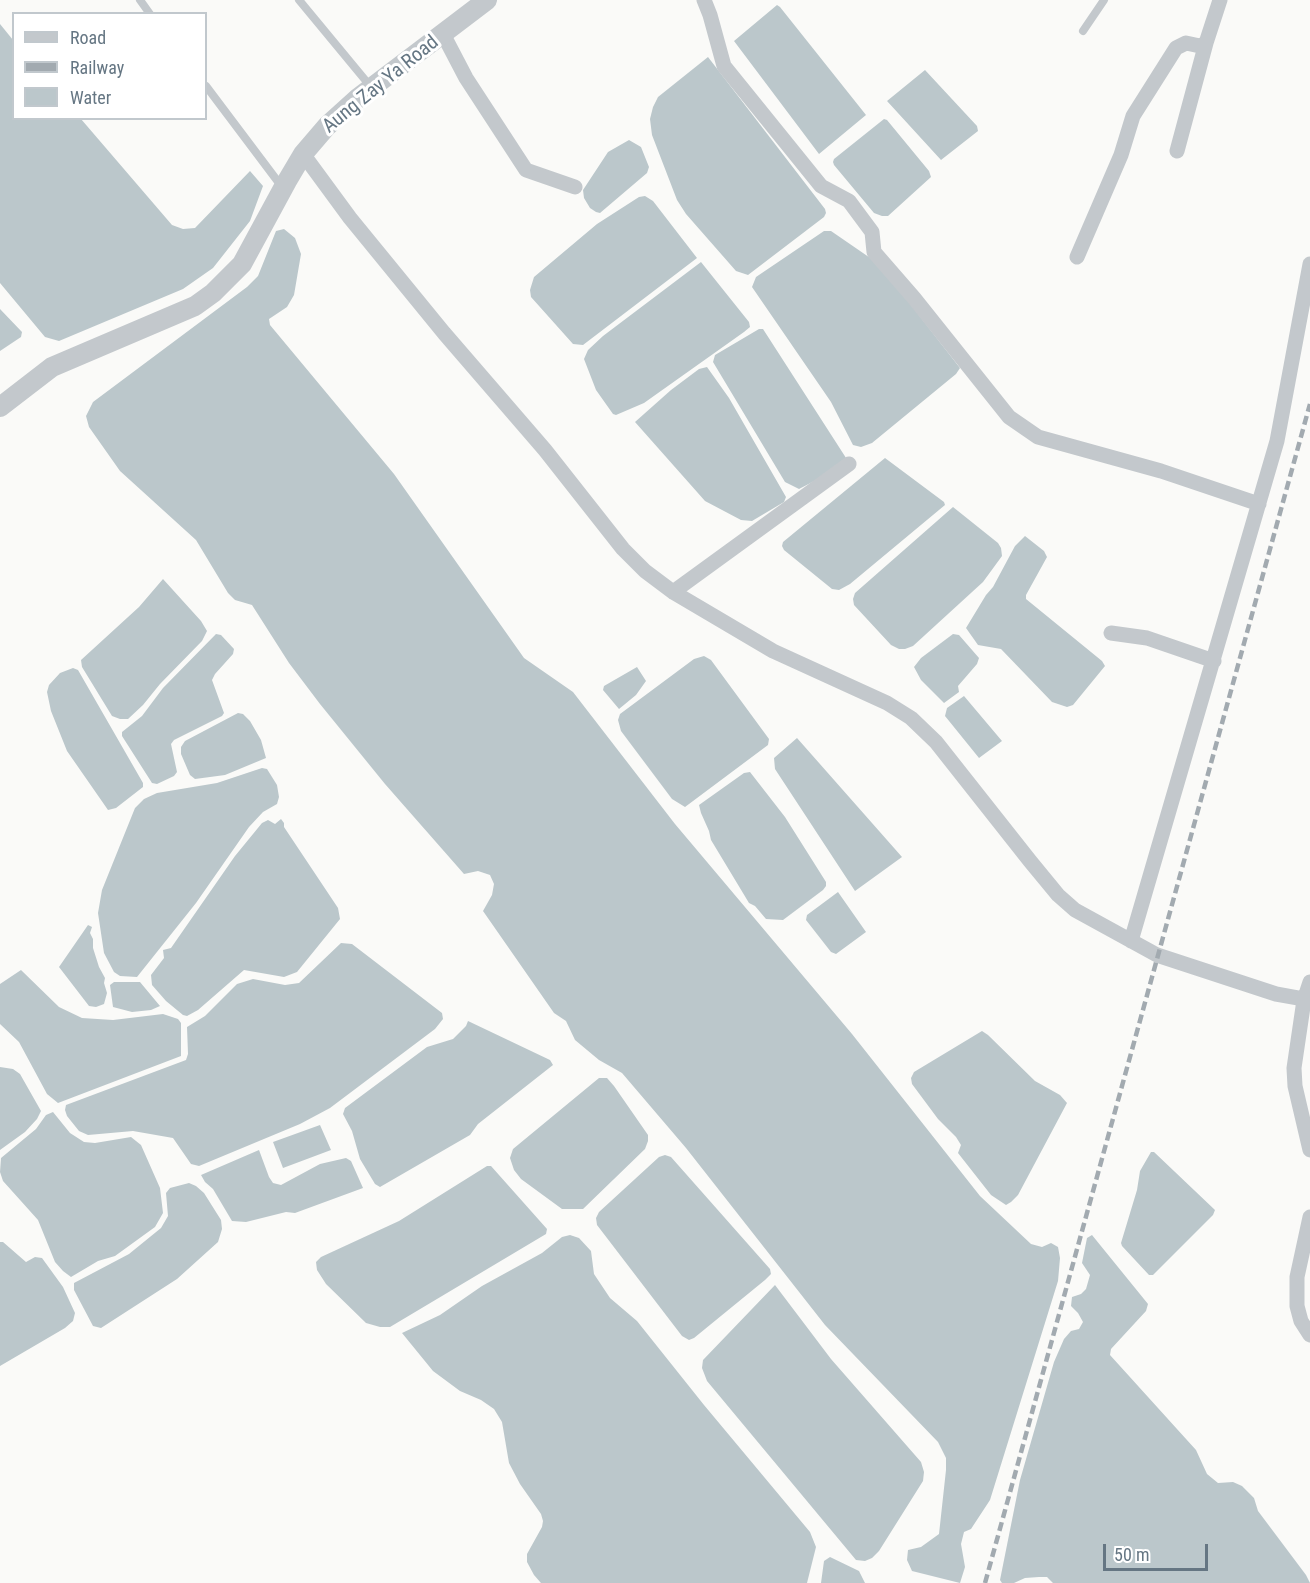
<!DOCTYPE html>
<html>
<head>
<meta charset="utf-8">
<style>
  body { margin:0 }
  #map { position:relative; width:1310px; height:1583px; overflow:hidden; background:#fafaf8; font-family:"Roboto Condensed",sans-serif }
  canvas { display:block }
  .legend { position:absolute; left:12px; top:12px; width:195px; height:108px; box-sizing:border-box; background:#fff; border:2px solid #c1c8cd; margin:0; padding:8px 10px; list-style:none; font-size:18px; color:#657683 }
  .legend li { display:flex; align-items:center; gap:12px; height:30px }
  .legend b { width:30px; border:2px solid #c1c8cd }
  .scale { position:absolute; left:1103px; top:1544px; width:105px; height:27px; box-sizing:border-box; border:3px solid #657683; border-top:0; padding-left:8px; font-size:18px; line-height:21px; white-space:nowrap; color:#657683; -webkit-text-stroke:4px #fff; paint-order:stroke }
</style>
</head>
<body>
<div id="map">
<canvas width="1310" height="1583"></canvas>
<ul class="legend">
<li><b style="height:8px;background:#c3c8cc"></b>Road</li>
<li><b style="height:8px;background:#a2aab0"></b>Railway</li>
<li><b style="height:16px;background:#bbc7cb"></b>Water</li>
</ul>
<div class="scale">50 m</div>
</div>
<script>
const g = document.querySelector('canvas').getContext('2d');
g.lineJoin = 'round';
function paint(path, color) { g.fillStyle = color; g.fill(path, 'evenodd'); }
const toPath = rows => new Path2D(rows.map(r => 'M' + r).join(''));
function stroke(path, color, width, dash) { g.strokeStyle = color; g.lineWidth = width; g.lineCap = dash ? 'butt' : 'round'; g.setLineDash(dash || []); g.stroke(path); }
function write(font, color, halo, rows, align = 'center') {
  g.font = font + ' "Roboto Condensed",sans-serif'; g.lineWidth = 6; g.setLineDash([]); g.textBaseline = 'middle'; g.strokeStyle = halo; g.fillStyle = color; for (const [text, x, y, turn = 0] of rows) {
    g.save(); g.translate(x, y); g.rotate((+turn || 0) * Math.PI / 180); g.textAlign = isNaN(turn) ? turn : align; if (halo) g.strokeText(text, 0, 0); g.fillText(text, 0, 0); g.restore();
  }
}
const water = toPath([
  [777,5,780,7,866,115,819,154,734,41],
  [0,24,13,40,14,118,81,119,172,225,183,229,195,228,250,171,263,186,250,221,213,268,183,289,59,341,45,337,0,283],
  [708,57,825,209,826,213,824,217,748,275,736,271,686,214,677,200,652,135,650,119,653,107,658,97],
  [925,70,977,126,978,131,941,160,887,101],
  [884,119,887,120,929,171,931,177,888,216,882,216,874,213,834,165,833,162,834,159],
  [629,140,641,147,649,167,647,173,600,213,596,212,590,208,584,198,583,190,608,152],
  [645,196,653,201,697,258,583,345,573,344,531,297,530,290,534,277,597,224,639,197],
  [284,229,295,238,301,254,294,295,287,307,269,319,270,325,394,474,524,658,573,692,675,824,852,1034,980,1196,1031,1244,1042,1247,1051,1243,1058,1247,1060,1258,1058,1281,990,1500,971,1529,964,1532,961,1544,965,1567,960,1583,912,1571,907,1560,908,1550,921,1547,939,1534,946,1470,946,1458,938,1442,825,1325,686,1148,622,1073,599,1060,575,1040,566,1021,554,1013,483,911,492,895,494,884,490,875,478,871,464,874,385,784,320,704,289,663,252,605,235,600,228,593,196,540,120,471,89,427,86,416,93,402,247,287,258,276,276,231],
  [824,231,831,231,879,264,960,368,956,374,872,443,861,447,853,445,831,402,752,287,756,277],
  [701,262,749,322,750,327,744,332,644,403,616,415,613,414,596,390,584,359,588,350,603,336],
  [0,309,22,332,21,337,0,351],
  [759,329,763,329,848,461,847,464,799,489,785,482,713,362,715,355],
  [707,367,729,398,786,497,784,502,752,521,741,520,705,501,635,422,671,390,699,369],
  [885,458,944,502,945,505,850,584,839,590,832,589,784,550,782,546,783,542],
  [953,507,998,543,1001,548,1002,556,983,582,913,646,905,649,899,649,891,645,854,605,853,599,855,593],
  [1025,536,1044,551,1047,557,1026,595,1026,599,1102,661,1105,666,1073,705,1067,707,1052,702,1001,649,978,645,966,628,986,595,993,587,1015,546],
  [163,579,201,621,207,631,202,641,160,684,143,705,128,719,120,719,112,716,82,667,81,660,139,607],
  [216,634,221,635,234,649,233,654,215,674,212,680,224,713,222,716,174,740,171,744,177,772,174,776,157,784,152,783,122,736,122,732,142,716,163,688],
  [953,634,959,635,979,658,977,664,958,686,959,692,944,703,921,680,914,667,921,658],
  [704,656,711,660,769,739,768,745,685,807,672,799,621,731,618,720,620,714,694,659],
  [637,667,646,681,636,695,619,709,603,690,604,686],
  [73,668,78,670,143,783,143,787,116,808,108,810,67,751,51,711,47,692,49,685,60,673],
  [964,696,1002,741,979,758,945,716,947,708],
  [238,713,243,714,250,721,261,740,266,758,225,775,195,779,190,775,181,754,181,747,185,741],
  [797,738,902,857,855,891,775,769,774,758],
  [262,768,267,769,277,785,279,797,277,804,263,812,249,827,196,903,137,977,120,976,114,972,104,953,98,913,102,890,135,808,144,799,157,793,217,783],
  [750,772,785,817,826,882,826,886,823,890,783,920,766,919,755,906,749,903,711,840,709,831,701,813,699,805,744,773],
  [281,819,284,823,284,827,338,908,340,919,297,972,284,977,244,970,198,1010,187,1016,183,1015,166,1001,152,985,151,975,164,958,163,950,171,948,235,856,262,823,268,820,275,824],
  [838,892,866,932,836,954,831,952,806,920,807,915],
  [88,925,92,927,90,933,93,939,93,948,99,967,105,978,104,983,107,993,104,1004,96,1007,89,1006,59,967],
  [341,943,352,944,442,1013,443,1019,435,1029,330,1108,300,1124,199,1166,191,1164,173,1138,133,1131,88,1135,79,1131,67,1116,65,1110,66,1105,186,1060,188,1054,187,1027,205,1016,237,984,253,979,285,985,299,983],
  [21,970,59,1007,82,1018,113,1020,163,1014,178,1019,181,1023,181,1056,58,1103,47,1094,19,1042,0,1024,0,984],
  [114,982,140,982,160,1006,151,1010,132,1012,113,1007,110,985],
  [468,1021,550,1060,553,1065,478,1124,470,1135,380,1187,375,1184,360,1159,352,1131,343,1114,345,1108,427,1047,453,1039,466,1026],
  [982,1031,988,1035,1035,1081,1060,1095,1067,1103,1018,1195,1011,1202,1006,1205,991,1195,958,1153,961,1145,956,1137,938,1119,912,1084,911,1078,914,1072],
  [0,1067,13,1069,20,1074,41,1111,37,1119,25,1132,0,1150],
  [599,1078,607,1078,614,1086,648,1135,648,1141,645,1149,583,1209,562,1209,521,1179,514,1170,510,1158,513,1149],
  [53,1112,70,1133,84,1142,95,1143,131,1137,141,1145,160,1188,163,1213,155,1227,115,1256,98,1261,71,1277,63,1271,55,1262,38,1220,3,1181,0,1172,1,1158,36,1129,46,1115],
  [320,1125,331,1150,283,1168,273,1142],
  [259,1150,269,1177,273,1183,281,1185,320,1164,346,1158,351,1161,363,1188,295,1213,286,1212,246,1222,232,1221,213,1189,205,1182,201,1175],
  [1151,1152,1154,1152,1215,1210,1213,1215,1153,1275,1149,1275,1122,1246,1121,1243,1137,1190,1140,1171],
  [665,1155,671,1157,770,1269,771,1274,765,1280,694,1338,689,1340,682,1336,597,1225,596,1218,599,1212,659,1157],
  [487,1166,491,1166,547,1229,546,1234,390,1327,380,1327,366,1323,326,1284,317,1270,316,1262,321,1257,399,1221],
  [189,1183,196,1186,204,1193,221,1220,222,1229,218,1242,177,1279,101,1328,93,1326,74,1290,74,1283,129,1254,161,1228,168,1216,166,1193,170,1188],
  [570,1235,579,1238,591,1251,594,1274,610,1298,637,1321,704,1405,810,1532,816,1547,807,1583,541,1583,534,1575,527,1562,527,1554,542,1527,543,1521,541,1514,520,1484,509,1463,502,1422,494,1409,481,1400,460,1391,433,1371,402,1333,440,1315,482,1286,542,1253,562,1237],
  [1092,1235,1148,1304,1146,1311,1111,1349,1110,1355,1196,1450,1207,1474,1218,1483,1233,1482,1242,1486,1254,1498,1258,1511,1306,1575,1310,1583,1053,1583,1047,1577,1039,1577,1025,1578,1014,1583,1002,1583,1000,1580,1020,1480,1054,1362,1064,1339,1071,1331,1079,1329,1083,1322,1078,1313,1071,1306,1072,1297,1081,1294,1086,1289,1090,1275,1082,1263,1087,1238],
  [0,1242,3,1242,26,1262,35,1257,42,1258,63,1287,75,1313,73,1321,65,1328,0,1366],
  [775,1285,831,1359,921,1462,924,1472,923,1481,879,1551,872,1558,865,1561,856,1560,707,1381,702,1368,703,1360],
  [830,1557,859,1571,865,1583,821,1583,824,1561]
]);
const service = toPath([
  [140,0,150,14],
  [299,0,371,87],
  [1083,31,1104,0],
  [206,86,282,187]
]);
const minor = toPath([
  [704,0,710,15,724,66,821,186,849,201,872,232,874,252,914,298,1009,417,1038,437,1161,471,1259,504],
  [443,34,466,78,526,170,575,187],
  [1177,151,1206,43],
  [303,154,350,218,444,333,545,450,623,549,645,571,673,592,773,651,887,703,911,718,936,742,1030,861,1058,895,1075,910,1157,955,1276,994,1310,1000],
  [1077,257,1121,155,1133,116,1176,48,1186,43,1200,46,1206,43,1220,0],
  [673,592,849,464],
  [1111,633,1147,638,1214,661],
  [1131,941,1277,441,1310,264],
  [1310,982,1304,1000,1294,1068,1295,1086,1310,1150],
  [1310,1217,1297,1277,1297,1306,1301,1321,1310,1335]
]);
const tertiary = toPath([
  [0,407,52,367,195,306,213,293,242,264,287,181,303,154,327,126,358,98,487,0]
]);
const rail = toPath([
  [985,1583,1310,404]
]);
const streetNames = [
  ["Aung Zay Ya Road",381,85,-39]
];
paint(water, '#bbc7cb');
stroke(service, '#c3c8cc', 8);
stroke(minor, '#c3c8cc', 15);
stroke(tertiary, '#c3c8cc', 20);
stroke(rail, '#a2aab0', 4.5, [9, 4.5]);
write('20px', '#657683', '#fff', streetNames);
</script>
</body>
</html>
